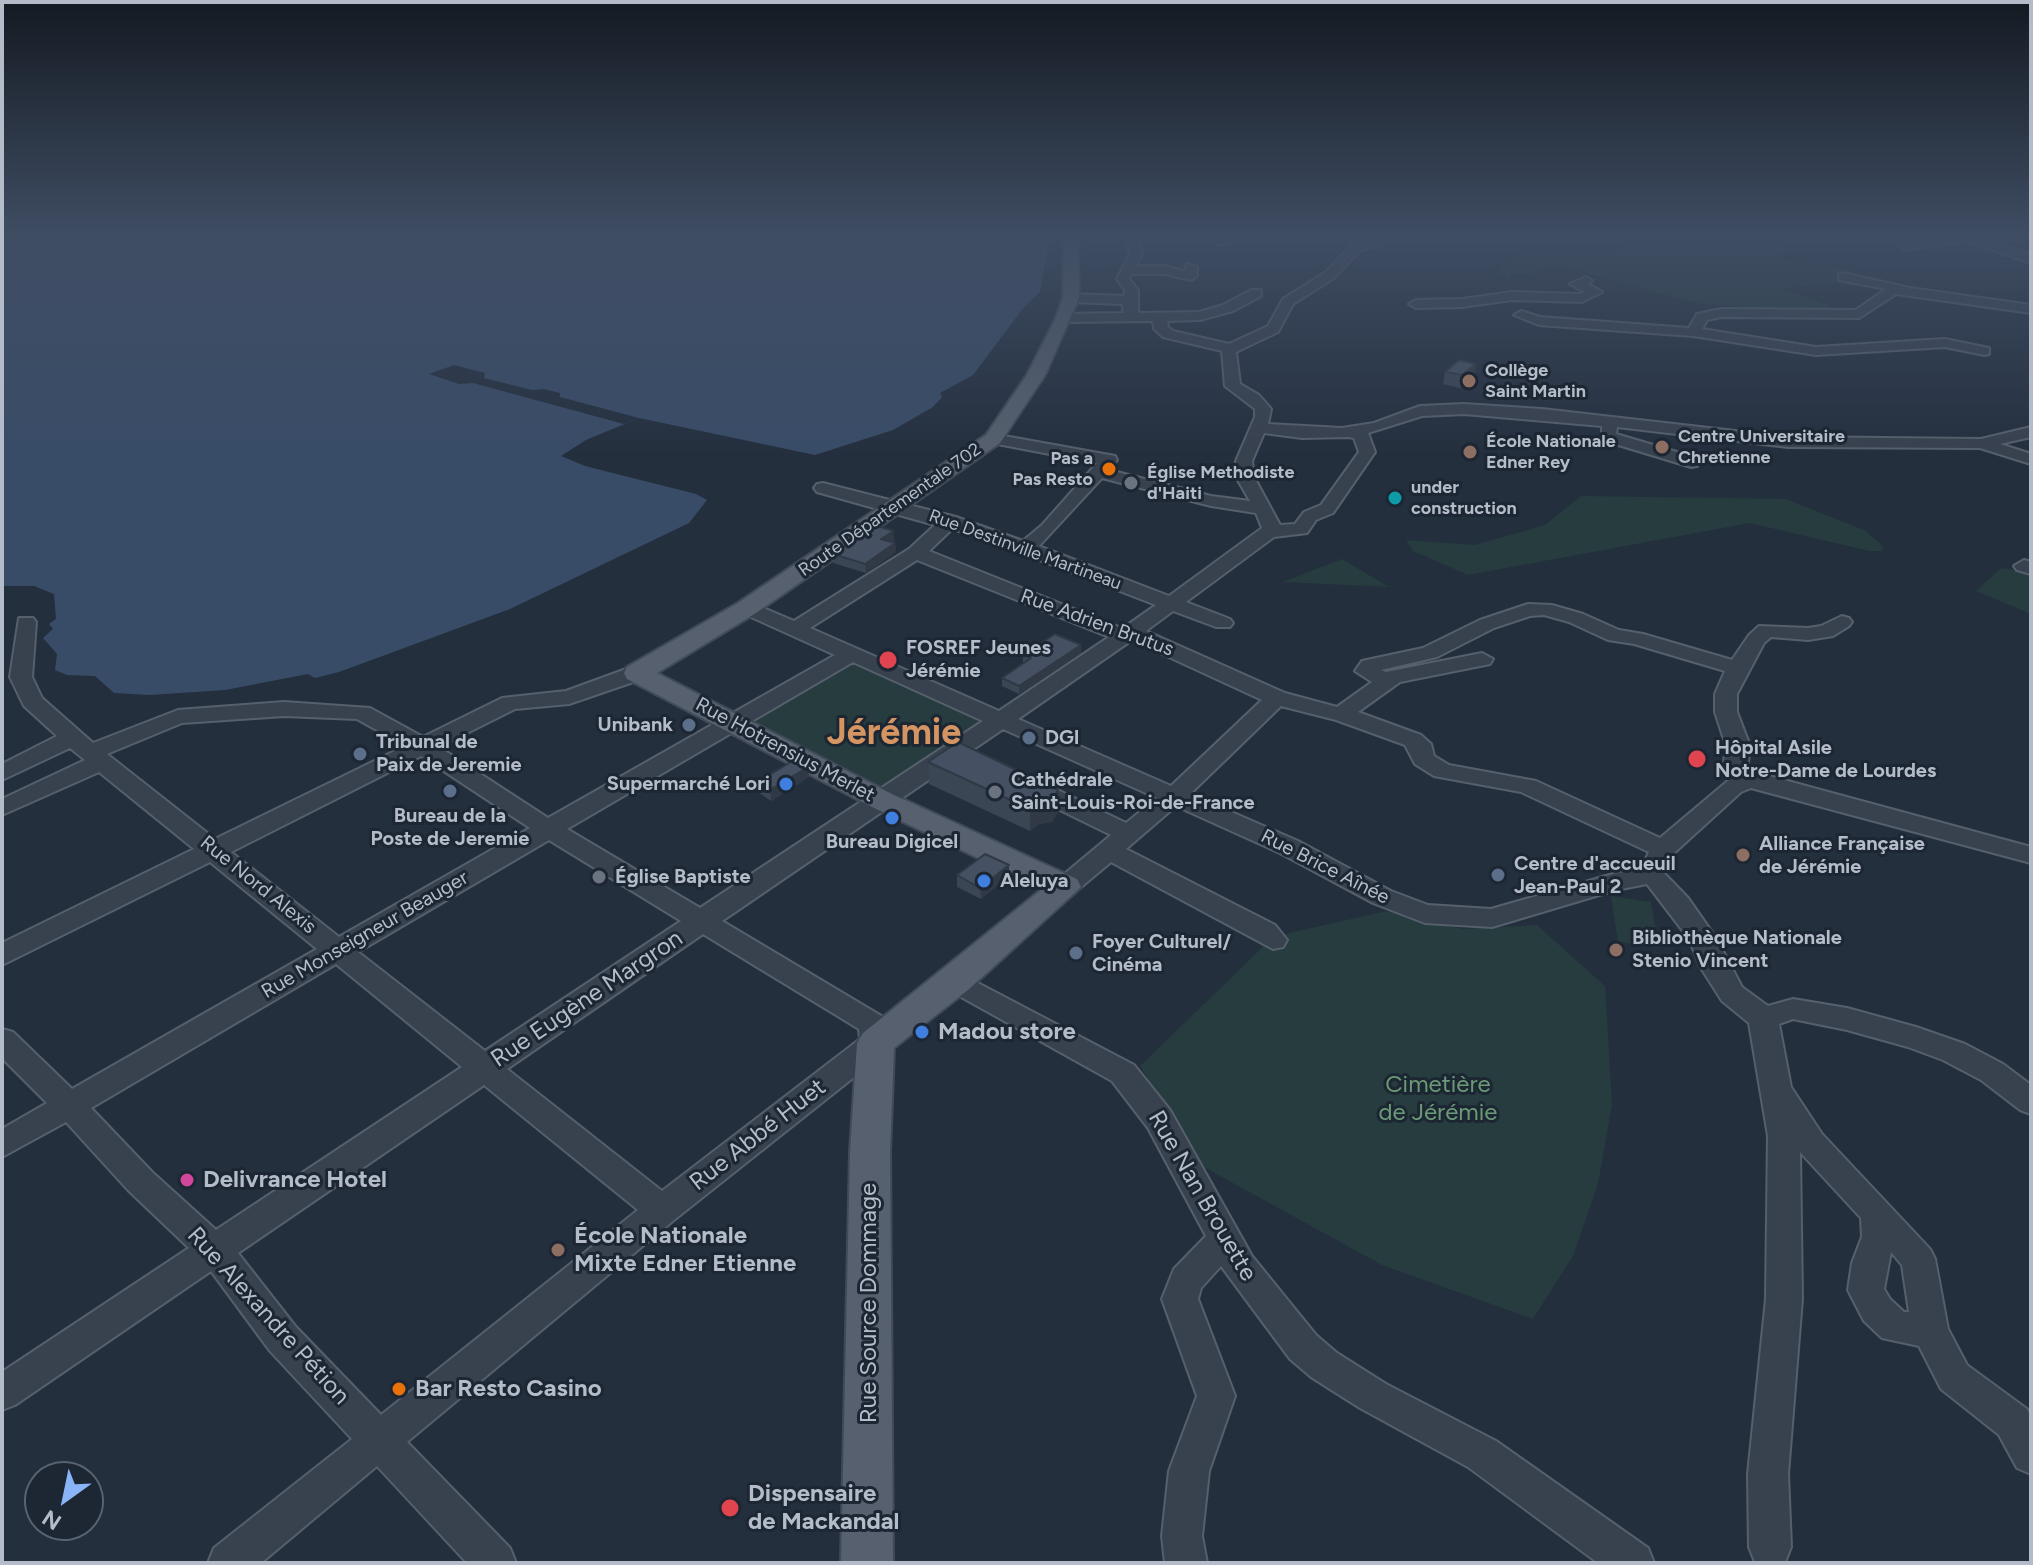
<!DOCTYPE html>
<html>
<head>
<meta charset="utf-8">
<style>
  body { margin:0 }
  #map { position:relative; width:2033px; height:1565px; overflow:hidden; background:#242f3e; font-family:Figtree,sans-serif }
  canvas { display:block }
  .frame { position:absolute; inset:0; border:4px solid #b4bcc9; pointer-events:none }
  .north { position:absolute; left:24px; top:1461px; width:80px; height:80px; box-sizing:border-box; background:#1d2633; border:2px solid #59626f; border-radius:50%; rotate:213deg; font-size:22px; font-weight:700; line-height:32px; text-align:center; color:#b4bcc9 }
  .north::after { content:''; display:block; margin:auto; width:28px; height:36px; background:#8ab4f8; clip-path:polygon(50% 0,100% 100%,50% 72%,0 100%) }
</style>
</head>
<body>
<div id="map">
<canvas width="2033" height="1565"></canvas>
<div class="frame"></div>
<div class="north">N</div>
</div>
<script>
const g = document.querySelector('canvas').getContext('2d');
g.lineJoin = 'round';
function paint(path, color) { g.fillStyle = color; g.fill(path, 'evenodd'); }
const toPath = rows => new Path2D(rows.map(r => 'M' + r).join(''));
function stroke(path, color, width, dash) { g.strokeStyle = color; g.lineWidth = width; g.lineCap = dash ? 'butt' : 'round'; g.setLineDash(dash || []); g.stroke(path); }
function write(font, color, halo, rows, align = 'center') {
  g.font = font + ' Figtree,sans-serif'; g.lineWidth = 6; g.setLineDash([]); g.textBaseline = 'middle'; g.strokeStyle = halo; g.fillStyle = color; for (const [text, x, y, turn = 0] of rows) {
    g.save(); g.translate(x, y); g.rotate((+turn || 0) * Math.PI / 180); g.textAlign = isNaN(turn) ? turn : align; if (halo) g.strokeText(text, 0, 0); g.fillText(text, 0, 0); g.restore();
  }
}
const green = toPath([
  [1638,236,1663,236,1684,243,1785,247,1793,251,1768,257,1848,268,1864,285,1817,284,1783,289,1848,313,1700,304,1549,263,1533,275,1510,274,1510,281,1496,273,1516,257,1546,252,1584,255,1623,249,1642,238],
  [1581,496,1786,499,1864,530,1883,546,1882,551,1869,551,1750,523,1468,575,1413,551,1406,540,1475,545,1545,525],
  [1342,559,1389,587,1283,582],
  [2001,568,2031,572,2031,614,1976,591],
  [856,661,990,719,880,793,746,724],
  [1611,896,1651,902,1659,948,1618,942],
  [1387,911,1463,929,1537,925,1605,986,1612,1104,1598,1184,1573,1256,1533,1319,1382,1265,1202,1166,1140,1066,1266,944,1289,933]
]);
const water = toPath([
  [2,236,1050,236,1040,292,1024,307,973,375,940,393,942,397,933,407,893,430,815,455,639,418,586,440,561,456,585,466,696,494,707,500,689,523,510,609,339,672,315,678,308,674,225,690,150,695,114,693,95,676,67,675,55,670,57,654,43,638,53,629,49,624,56,619,54,594,34,586,2,586]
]);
const pier = toPath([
  [454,365,485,373,484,378,532,390,544,389,560,393,560,397,639,418,624,424,473,383,459,384,429,374]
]);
const minor = toPath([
  [1124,236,1136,236,1142,254,1136,266,1164,266,1185,271,1187,264,1197,267,1197,276,1191,280,1164,274,1132,274,1129,279,1138,290,1138,313,1199,312,1223,305,1251,290,1261,290,1261,296,1233,311,1200,320,1167,321,1168,327,1173,331,1229,344,1268,326,1283,299,1326,272,1351,245,1386,236,1407,236,1359,251,1334,278,1293,304,1278,332,1236,352,1240,384,1259,395,1271,409,1268,424,1342,428,1374,423,1420,406,1464,404,1542,409,1788,437,1981,439,2031,427,2031,437,2000,444,2031,454,2031,464,1980,448,1788,447,1617,427,1616,434,1697,458,1699,462,1697,466,1691,467,1602,440,1602,426,1464,414,1422,416,1368,433,1375,452,1333,513,1316,520,1307,533,1274,537,1186,602,1230,619,1233,623,1230,627,1216,627,1173,611,1146,631,1285,693,1337,707,1372,682,1355,671,1362,661,1423,648,1480,620,1528,604,1552,605,1583,614,1619,630,1643,634,1732,660,1749,635,1759,626,1808,628,1821,626,1842,616,1849,618,1852,622,1849,626,1833,636,1808,640,1771,637,1764,643,1737,694,1737,712,1750,746,1747,770,2031,847,2031,863,1751,788,1741,792,1674,853,1667,867,1660,869,1688,898,1716,938,1742,987,1768,1006,1793,999,1847,1008,1916,1027,1965,1044,2003,1064,2031,1085,2031,1114,2020,1110,1981,1080,1943,1060,1908,1047,1847,1030,1793,1019,1779,1024,1791,1087,1822,1134,1930,1249,1935,1259,1948,1329,1967,1365,2027,1409,2031,1417,2031,1474,2017,1468,1999,1435,1941,1389,1919,1346,1882,1338,1864,1321,1848,1290,1852,1263,1862,1237,1861,1218,1800,1152,1802,1299,1788,1474,1791,1547,1785,1562,1755,1562,1749,1547,1748,1474,1766,1299,1768,1136,1749,1023,1722,1001,1701,968,1689,939,1647,884,1616,890,1492,927,1425,923,1373,903,1280,853,1176,806,1126,849,1275,925,1287,940,1283,947,1273,949,1111,862,1074,893,1065,896,1056,893,1052,887,1056,881,1111,835,1021,791,1018,786,1021,781,1039,781,1126,823,1157,798,1003,729,722,921,883,1017,891,1043,887,1051,674,1220,407,1442,510,1548,516,1563,467,1563,377,1466,261,1563,208,1563,214,1548,352,1439,270,1351,211,1271,15,1405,2,1410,2,1372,189,1248,128,1190,66,1122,2,1157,2,1129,47,1103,2,1058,2,1029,13,1032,72,1089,317,949,210,862,2,965,2,943,194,849,99,772,2,815,2,799,85,760,70,748,2,780,2,764,57,736,24,706,10,677,19,618,33,618,36,622,32,677,42,698,93,743,178,710,284,702,370,708,423,737,502,698,566,691,629,668,645,668,648,673,645,678,569,704,515,709,439,747,548,818,835,655,740,612,737,608,740,604,754,604,794,621,909,549,935,525,817,492,814,488,817,484,823,483,956,517,1023,541,1042,525,1097,463,987,442,987,436,993,434,1115,456,1117,460,1109,470,1211,496,1250,501,1236,477,1236,461,1255,417,1255,409,1225,386,1222,351,1163,337,1154,329,1153,321,1064,322,1057,318,1064,314,1124,313,1122,304,1071,302,1064,298,1071,294,1124,296,1125,290,1117,279,1130,254,1124,236],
  [1264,433,1302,438,1349,437,1354,438,1359,452,1321,505,1304,512,1295,524,1280,525,1254,477,1252,461,1264,433],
  [1102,478,1211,506,1256,513,1262,528,1169,596,1039,546,1102,478],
  [952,529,982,538,1156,605,1126,626,1119,627,929,551,952,529],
  [917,560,1109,637,999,711,810,628,917,560],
  [1544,615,1569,622,1608,640,1634,644,1725,671,1715,694,1715,712,1726,746,1723,771,1730,779,1660,838,1536,781,1449,765,1434,756,1431,744,1421,735,1358,712,1400,682,1490,664,1493,659,1482,653,1386,672,1381,670,1437,657,1494,628,1530,616,1544,615],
  [1132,640,1262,700,1171,786,1018,719,1132,640],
  [853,662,983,721,700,908,567,829,853,662],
  [1281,706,1336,720,1405,745,1415,764,1434,776,1521,792,1649,852,1645,861,1650,867,1613,874,1491,909,1428,905,1391,891,1298,841,1190,794,1281,706],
  [284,716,357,719,405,746,215,839,107,754,182,723,284,716],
  [421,756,530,828,339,937,231,852,421,756],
  [549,840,681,921,485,1051,358,952,549,840],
  [703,934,859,1029,860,1039,662,1191,507,1069,703,934],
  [336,964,462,1067,216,1230,152,1172,91,1108,336,964],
  [484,1085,638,1210,381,1415,296,1327,238,1253,484,1085],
  [1891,1252,1902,1265,1909,1312,1904,1312,1890,1299,1884,1289,1891,1252],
  [1192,236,1222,237,1252,236,1222,245,1192,236],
  [1947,236,1976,236,2031,255,2031,263,1966,241,1906,250,1900,246,1947,236],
  [1843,273,1910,288,2031,305,2031,313,1896,294,1859,318,1721,317,1707,320,1702,329,1816,347,1945,339,1989,348,1989,354,1984,355,1945,347,1816,355,1693,336,1539,325,1514,315,1521,311,1540,317,1689,328,1697,314,1721,309,1856,310,1886,289,1839,280,1839,274,1843,273],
  [1586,277,1592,281,1588,284,1602,292,1582,302,1512,300,1462,307,1416,308,1409,304,1416,300,1462,299,1512,292,1580,294,1585,292,1570,284,1586,277],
  [2024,560,2031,562,2031,574,2017,570,2014,566,2024,560],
  [955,971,1134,1065,1170,1110,1252,1256,1316,1335,1337,1353,1386,1384,1496,1441,1648,1548,1654,1563,1598,1563,1468,1467,1360,1408,1311,1377,1290,1359,1221,1266,1201,1288,1198,1299,1235,1396,1209,1471,1202,1536,1207,1563,1165,1563,1162,1536,1169,1471,1197,1396,1162,1299,1174,1269,1206,1236,1148,1128,1112,1081,945,988,941,981,945,974,955,971]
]);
const major = toPath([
  [1064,236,1078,236,1079,298,1045,375,1000,443,756,613,657,673,892,794,1077,879,1081,887,968,990,894,1048,890,1152,893,1563,841,1563,850,1152,857,1043,863,1033,1042,889,870,806,627,679,624,673,627,667,738,603,986,435,1027,375,1056,318,1063,298,1064,236]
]);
const wall = toPath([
  [1476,364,1474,376,1460,388,1443,384,1445,372],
  [894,531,894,540,891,542,895,543,896,552,866,573,833,563,833,554],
  [1081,653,1019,694,1002,686,1002,678,1023,663,1023,655],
  [928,762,1058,812,1052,822,1039,824,1030,831,929,784],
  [809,777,771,801,759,793,758,782],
  [1009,865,1009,876,981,899,957,887,957,875]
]);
const shadedWall = toPath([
  [1476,364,1474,376,1460,388,1462,375],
  [894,531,894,540,882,548,881,539],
  [895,543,896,552,866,573,865,564],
  [1081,645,1081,653,1019,694,1019,686],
  [808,767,809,777,771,801,770,790],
  [1058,790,1058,812,1052,822,1039,824,1030,831,1030,809],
  [1009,865,1009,876,981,899,980,888]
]);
const building = toPath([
  [1459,360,1476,364,1462,375,1445,372,1459,360],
  [874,525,894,531,881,539,895,543,865,564,833,554,874,525],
  [1055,634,1081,645,1019,686,1002,678,1031,658,1023,655,1055,634],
  [958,742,1058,790,1052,800,1039,802,1030,809,928,762,958,742],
  [794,760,808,767,770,790,758,782,794,760],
  [985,854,1009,865,980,888,957,875,985,854]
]);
const markers = [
  [1469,381,8,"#8d6e63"],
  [1662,447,8,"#8d6e63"],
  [1470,452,8,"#8d6e63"],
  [1109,469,8,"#e8710a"],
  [1131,483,8,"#6b7280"],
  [1395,498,8,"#0f9aa8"],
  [888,660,10,"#e0444e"],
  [689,725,8,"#5c6f8a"],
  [1029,738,8,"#5c6f8a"],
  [360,754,8,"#5c6f8a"],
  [1697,759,10,"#e0444e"],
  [786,784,8,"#3f7fe0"],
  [450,791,8,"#5c6f8a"],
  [995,792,8,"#6b7280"],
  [892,818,8,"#3f7fe0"],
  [1743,855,8,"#8d6e63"],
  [1498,875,8,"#5c6f8a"],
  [599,877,8,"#6b7280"],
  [984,881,8,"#3f7fe0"],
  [1616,950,8,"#8d6e63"],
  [1076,953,8,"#5c6f8a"],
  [922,1032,8,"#3f7fe0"],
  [187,1180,8,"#d1479c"],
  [558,1250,8,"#8d6e63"],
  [399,1389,8,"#e8710a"],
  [730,1508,10,"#e0444e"]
];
const farPoinames = [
  ["Collège",1485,371],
  ["Saint Martin",1485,392],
  ["Centre Universitaire",1678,437],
  ["Chretienne",1678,458],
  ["École Nationale",1486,442],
  ["Edner Rey",1486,463],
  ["Pas a",1093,459,"right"],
  ["Pas Resto",1093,480,"right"],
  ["Église Methodiste",1147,473],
  ["d'Haiti",1147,494],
  ["under",1411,488],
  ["construction",1411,509]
];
const farStreetnames = [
  ["Route Départementale 702",890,510,-35],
  ["Rue Destinville Martineau",1025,550,20]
];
const streetNames = [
  ["Rue Adrien Brutus",1097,623,20],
  ["Rue Hotrensius Merlet",785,750,28],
  ["Rue Brice Aînée",1325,867,27],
  ["Rue Nord Alexis",258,885,39],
  ["Rue Monseigneur Beauger",365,935,-30]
];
const poiNames = [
  ["FOSREF Jeunes",906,648],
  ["Jérémie",906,671],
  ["Unibank",673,725,"right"],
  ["DGI",1045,738],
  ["Tribunal de",376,742],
  ["Paix de Jeremie",376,765],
  ["Hôpital Asile",1715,748],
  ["Notre-Dame de Lourdes",1715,771],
  ["Cathédrale",1011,780],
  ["Saint-Louis-Roi-de-France",1011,803],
  ["Supermarché Lori",770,784,"right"],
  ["Bureau de la",450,816,"center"],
  ["Poste de Jeremie",450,839,"center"],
  ["Bureau Digicel",892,842,"center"],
  ["Alliance Française",1759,844],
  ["de Jérémie",1759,867],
  ["Centre d'accueuil",1514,864],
  ["Jean-Paul 2",1514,887],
  ["Église Baptiste",615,877],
  ["Aleluya",1000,881],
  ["Bibliothèque Nationale",1632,938],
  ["Stenio Vincent",1632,961],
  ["Foyer Culturel/",1092,942],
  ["Cinéma",1092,965]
];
const nearStreetnames = [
  ["Rue Eugène Margron",587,999,-34],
  ["Rue Abbé Huet",758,1135,-38],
  ["Rue Nan Brouette",1202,1196,60],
  ["Rue Source Dommage",869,1303,-90],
  ["Rue Alexandre Pétion",268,1316,48]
];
const nearPoinames = [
  ["Madou store",938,1032],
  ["Delivrance Hotel",203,1180],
  ["École Nationale",574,1236],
  ["Mixte Edner Etienne",574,1264],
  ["Bar Resto Casino",415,1389],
  ["Dispensaire",748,1494],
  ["de Mackandal",748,1522]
];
const nearParknames = [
  ["Cimetière",1438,1085],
  ["de Jérémie",1438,1113]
];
const townNames = [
  ["Jérémie",894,733]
];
paint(green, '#263c3f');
paint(water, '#394c67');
paint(pier, '#242f3e');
stroke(minor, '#565f6c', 4);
stroke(major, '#414a57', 4);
paint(minor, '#38414e');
paint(major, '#56606e');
paint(wall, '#3b4654');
paint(shadedWall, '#303945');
paint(building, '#455162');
stroke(building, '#303945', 2);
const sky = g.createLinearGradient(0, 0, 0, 455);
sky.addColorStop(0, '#141a22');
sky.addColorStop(0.52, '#3f4d63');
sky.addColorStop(1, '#3f4d6300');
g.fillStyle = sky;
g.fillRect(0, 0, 2033, 455);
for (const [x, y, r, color] of markers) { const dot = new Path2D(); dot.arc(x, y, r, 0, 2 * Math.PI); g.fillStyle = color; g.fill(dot); stroke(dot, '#1d2633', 3); }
write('bold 18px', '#b4bcc9', '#1d2633', farPoinames, 'left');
write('18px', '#b4bcc9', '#1d2633', farStreetnames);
write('20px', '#b4bcc9', '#1d2633', streetNames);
write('bold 20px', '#b4bcc9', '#1d2633', poiNames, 'left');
write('24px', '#b4bcc9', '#1d2633', nearStreetnames);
write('bold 24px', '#b4bcc9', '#1d2633', nearPoinames, 'left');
write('24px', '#6b9a76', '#1d2633', nearParknames);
write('bold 36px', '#d59563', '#1d2633', townNames);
</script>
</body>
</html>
